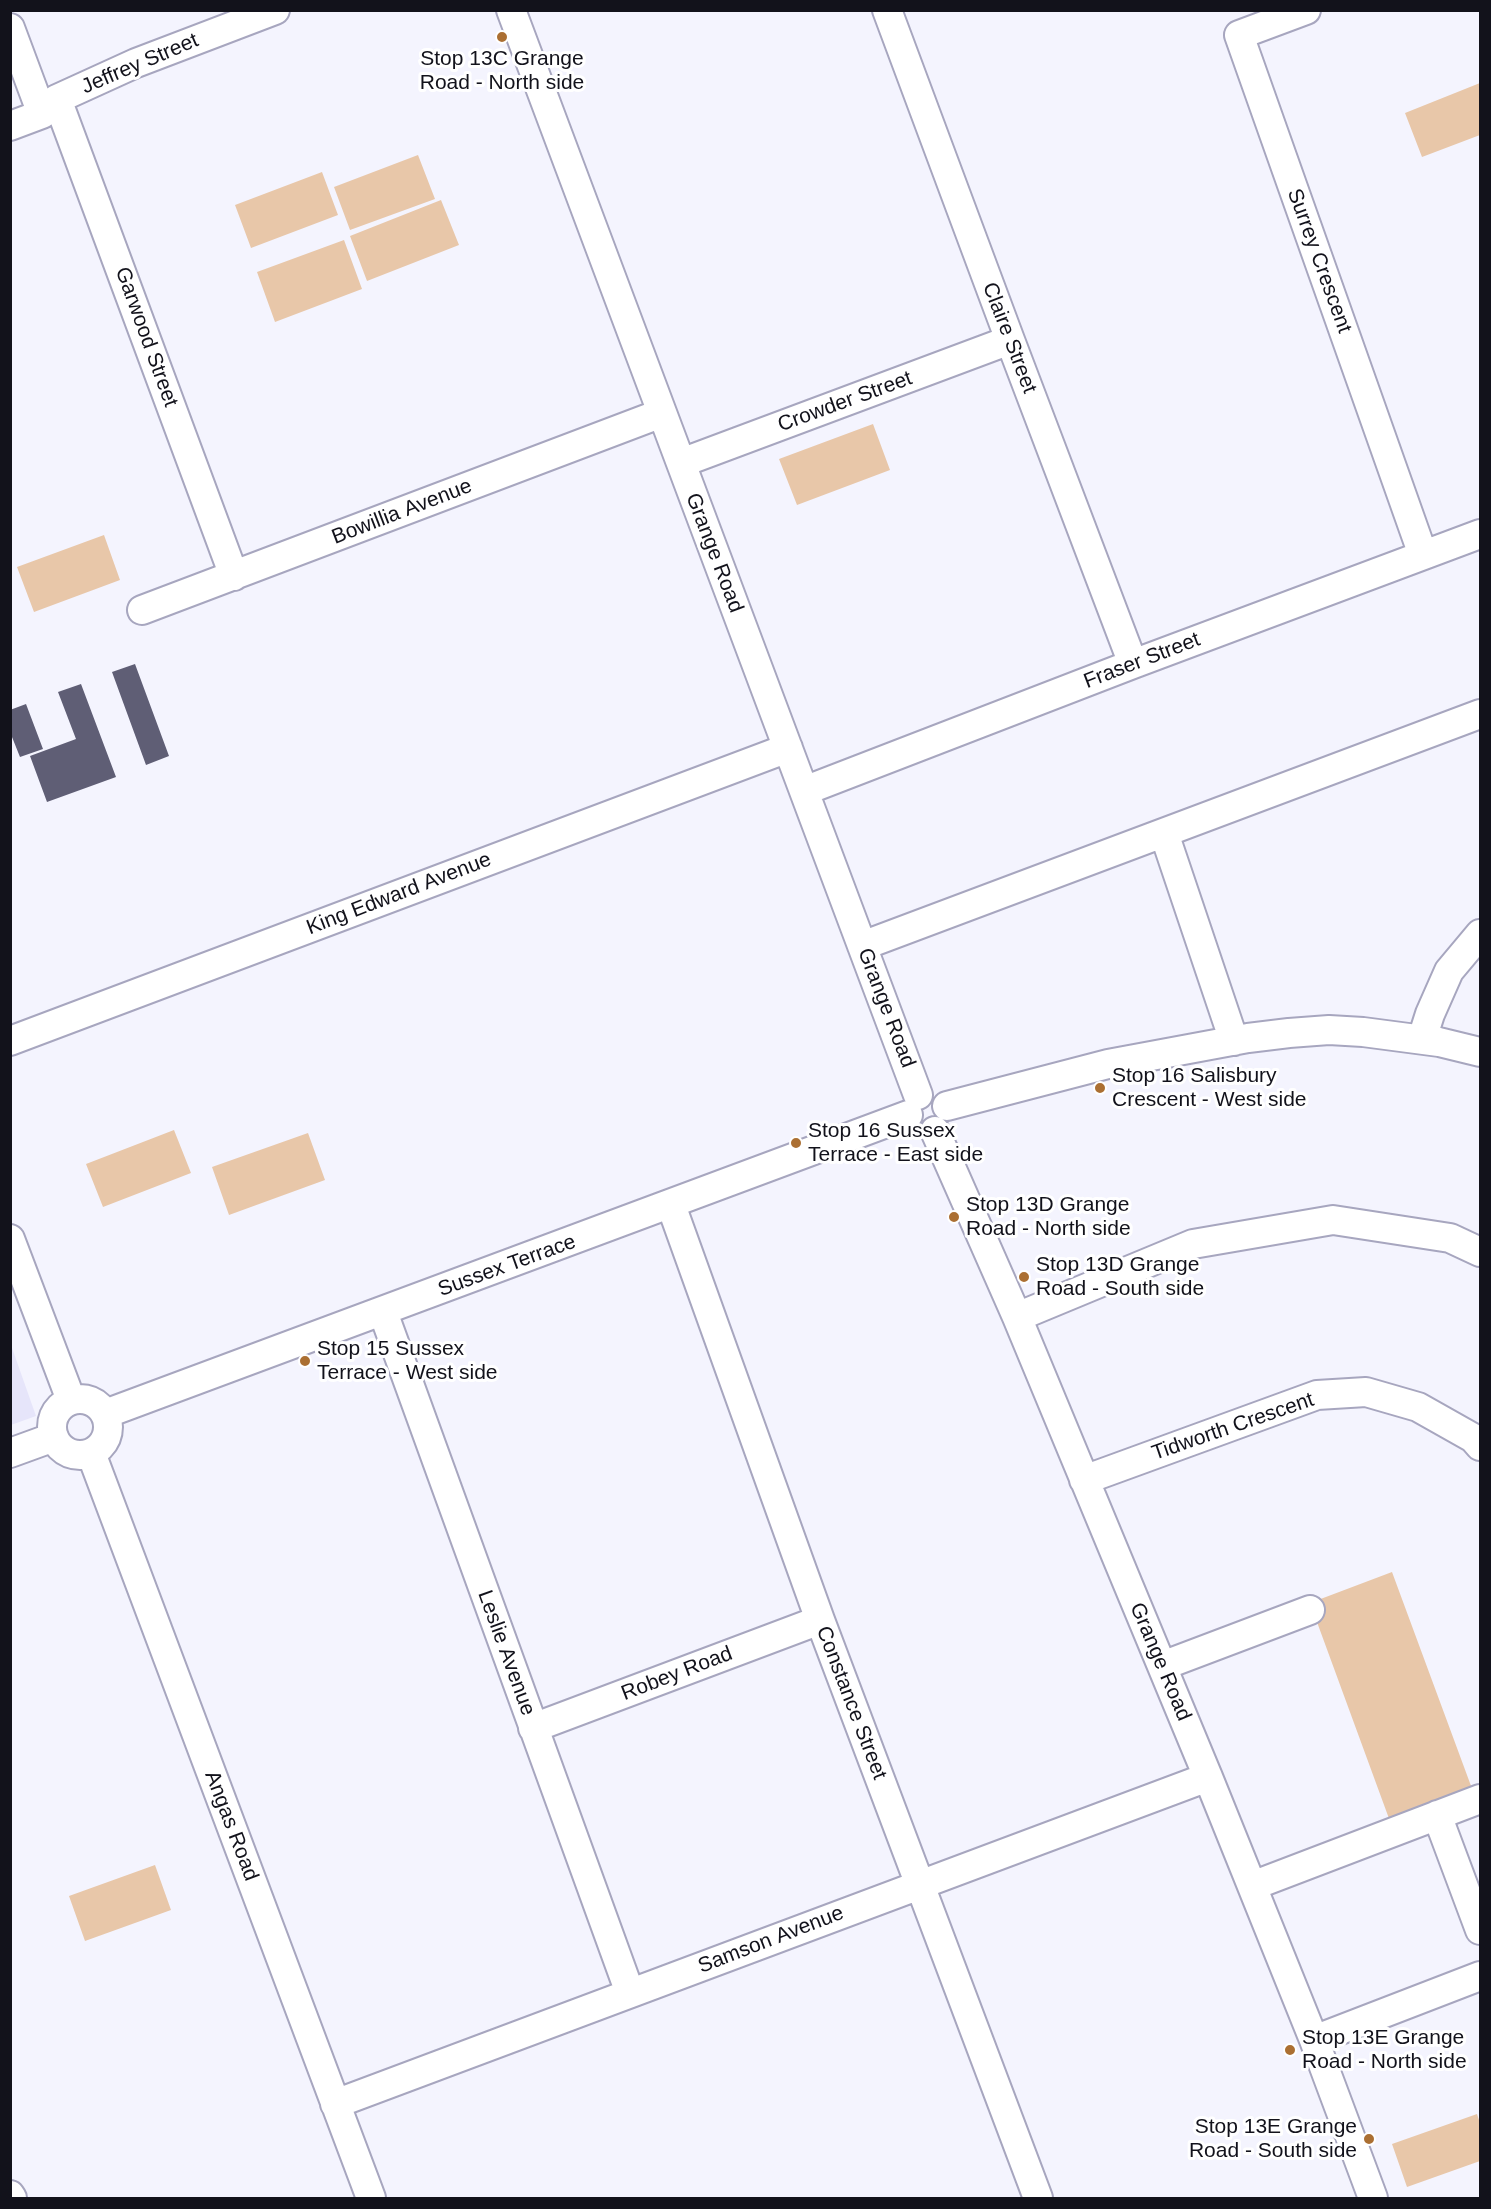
<!DOCTYPE html>
<html>
<head>
<meta charset="utf-8">
<style>
  body { margin:0 }
  #map { position:relative; width:1491px; height:2209px; overflow:hidden; background:#f4f4fe; font-family:Helvetica,sans-serif }
  canvas { display:block }
  .frame { position:absolute; inset:0; border:12px solid #12121b; pointer-events:none }
</style>
</head>
<body>
<div id="map">
<canvas width="1491" height="2209"></canvas>
<div class="frame"></div>
</div>
<script>
const g = document.querySelector('canvas').getContext('2d');
g.lineJoin = 'round';
function paint(path, color) { g.fillStyle = color; g.fill(path, 'evenodd'); }
const toPath = rows => new Path2D(rows.map(r => 'M' + r).join(''));
function stroke(path, color, width, dash) { g.strokeStyle = color; g.lineWidth = width; g.lineCap = dash ? 'butt' : 'round'; g.setLineDash(dash || []); g.stroke(path); }
function write(font, color, halo, rows, align = 'center') {
  g.font = font + ' Helvetica,sans-serif'; g.lineWidth = 6; g.setLineDash([]); g.textBaseline = 'middle'; g.strokeStyle = halo; g.fillStyle = color; for (const [text, x, y, turn = 0] of rows) {
    g.save(); g.translate(x, y); g.rotate((+turn || 0) * Math.PI / 180); g.textAlign = isNaN(turn) ? turn : align; if (halo) g.strokeText(text, 0, 0); g.fillText(text, 0, 0); g.restore();
  }
}
const built = toPath([
  [11,1345,36,1416,11,1425,10,1425]
]);
const green = toPath([
  [1480,83,1480,135,1422,157,1405,113],
  [418,155,435,199,350,230,334,187],
  [322,172,338,215,251,248,235,205],
  [441,200,459,245,367,281,350,236],
  [344,240,362,289,275,322,257,272],
  [873,424,890,470,797,505,779,459],
  [104,535,120,580,34,612,17,567],
  [174,1130,191,1173,103,1207,86,1164],
  [308,1133,325,1180,229,1215,212,1167],
  [1392,1572,1474,1794,1391,1824,1310,1603],
  [155,1865,171,1910,85,1941,69,1896],
  [1477,2114,1480,2123,1480,2161,1407,2187,1392,2144]
]);
const building = toPath([
  [135,664,169,756,146,765,112,672],
  [81,684,116,777,47,802,30,756,76,739,58,692],
  [26,704,43,749,20,757,10,732,10,710]
]);
const minor = toPath([
  [511,10,918,1095],
  [887,10,1010,340,1133,664],
  [1306,10,1239,35,1423,555],
  [10,28,42,114],
  [57,99,234,576],
  [10,126,42,114,57,99,136,63,275,10],
  [681,463,1010,340],
  [142,610,662,413],
  [804,791,1133,664,1480,534],
  [1164,833,1234,1041],
  [862,946,1480,714],
  [1422,1039,1430,1014,1449,971,1480,934],
  [10,1041,788,748],
  [947,1106,1108,1064,1248,1038,1289,1033,1329,1030,1363,1032,1439,1042,1480,1052],
  [935,1131,1017,1317,1208,1777,1314,2040,1373,2198],
  [671,1205,820,1620,1038,2198],
  [10,1239,71,1400],
  [383,1312,630,1993],
  [1017,1317,1193,1244,1333,1220,1450,1238,1480,1252],
  '52 1427a28 28 0 1 1 56 0a28 28 0 1 1-56 0Z',
  [105,1414,908,1115],
  [10,1453,54,1437],
  [91,1453,371,2198],
  [1084,1480,1317,1395,1366,1392,1418,1407,1473,1438,1480,1446],
  [1162,1666,1310,1610],
  [533,1728,820,1620],
  [1437,1815,1480,1930],
  [1252,1886,1480,1799],
  [1314,2040,1480,1976],
  [335,2104,1208,1777],
  [10,2195,12,2198]
]);
const markers = [
  [502,37,6,"#ab6f32"],
  [1100,1088,6,"#ab6f32"],
  [796,1143,6,"#ab6f32"],
  [954,1217,6,"#ab6f32"],
  [1024,1277,6,"#ab6f32"],
  [305,1361,6,"#ab6f32"],
  [1290,2050,6,"#ab6f32"],
  [1369,2139,6,"#ab6f32"]
];
const poiNames = [
  ["Stop 13C Grange",502,59,"center"],
  ["Road - North side",502,83,"center"],
  ["Stop 16 Salisbury",1112,1076],
  ["Crescent - West side",1112,1100],
  ["Stop 16 Sussex",808,1131],
  ["Terrace - East side",808,1155],
  ["Stop 13D Grange",966,1205],
  ["Road - North side",966,1229],
  ["Stop 13D Grange",1036,1265],
  ["Road - South side",1036,1289],
  ["Stop 15 Sussex",317,1349],
  ["Terrace - West side",317,1373],
  ["Stop 13E Grange",1302,2038],
  ["Road - North side",1302,2062],
  ["Stop 13E Grange",1357,2127,"right"],
  ["Road - South side",1357,2151,"right"]
];
const streetNames = [
  ["Jeffrey Street",140,64,-23],
  ["Surrey Crescent",1319,261,70],
  ["Garwood Street",146,337,70],
  ["Claire Street",1009,338,69],
  ["Crowder Street",845,402,-20],
  ["Bowillia Avenue",402,512,-21],
  ["Grange Road",714,553,69],
  ["Fraser Street",1142,661,-21],
  ["King Edward Avenue",399,894,-21],
  ["Grange Road",886,1008,69],
  ["Sussex Terrace",507,1266,-20],
  ["Tidworth Crescent",1233,1427,-19],
  ["Leslie Avenue",506,1653,70],
  ["Grange Road",1160,1662,67],
  ["Robey Road",677,1674,-21],
  ["Constance Street",851,1703,69],
  ["Angas Road",231,1826,69],
  ["Samson Avenue",771,1940,-21]
];
paint(built, '#e6e5fa');
paint(green, '#e8c7a9');
paint(building, '#5f5e75');
stroke(minor, '#a7a6bf', 32);
stroke(minor, '#fff', 28);
for (const [x, y, r, color] of markers) { const dot = new Path2D(); dot.arc(x, y, r, 0, 2 * Math.PI); g.fillStyle = color; g.fill(dot); stroke(dot, '#fff', 2); }
write('21px', '#12121b', '#fff', poiNames, 'left');
write('21px', '#12121b', '#fff', streetNames);
</script>
</body>
</html>
